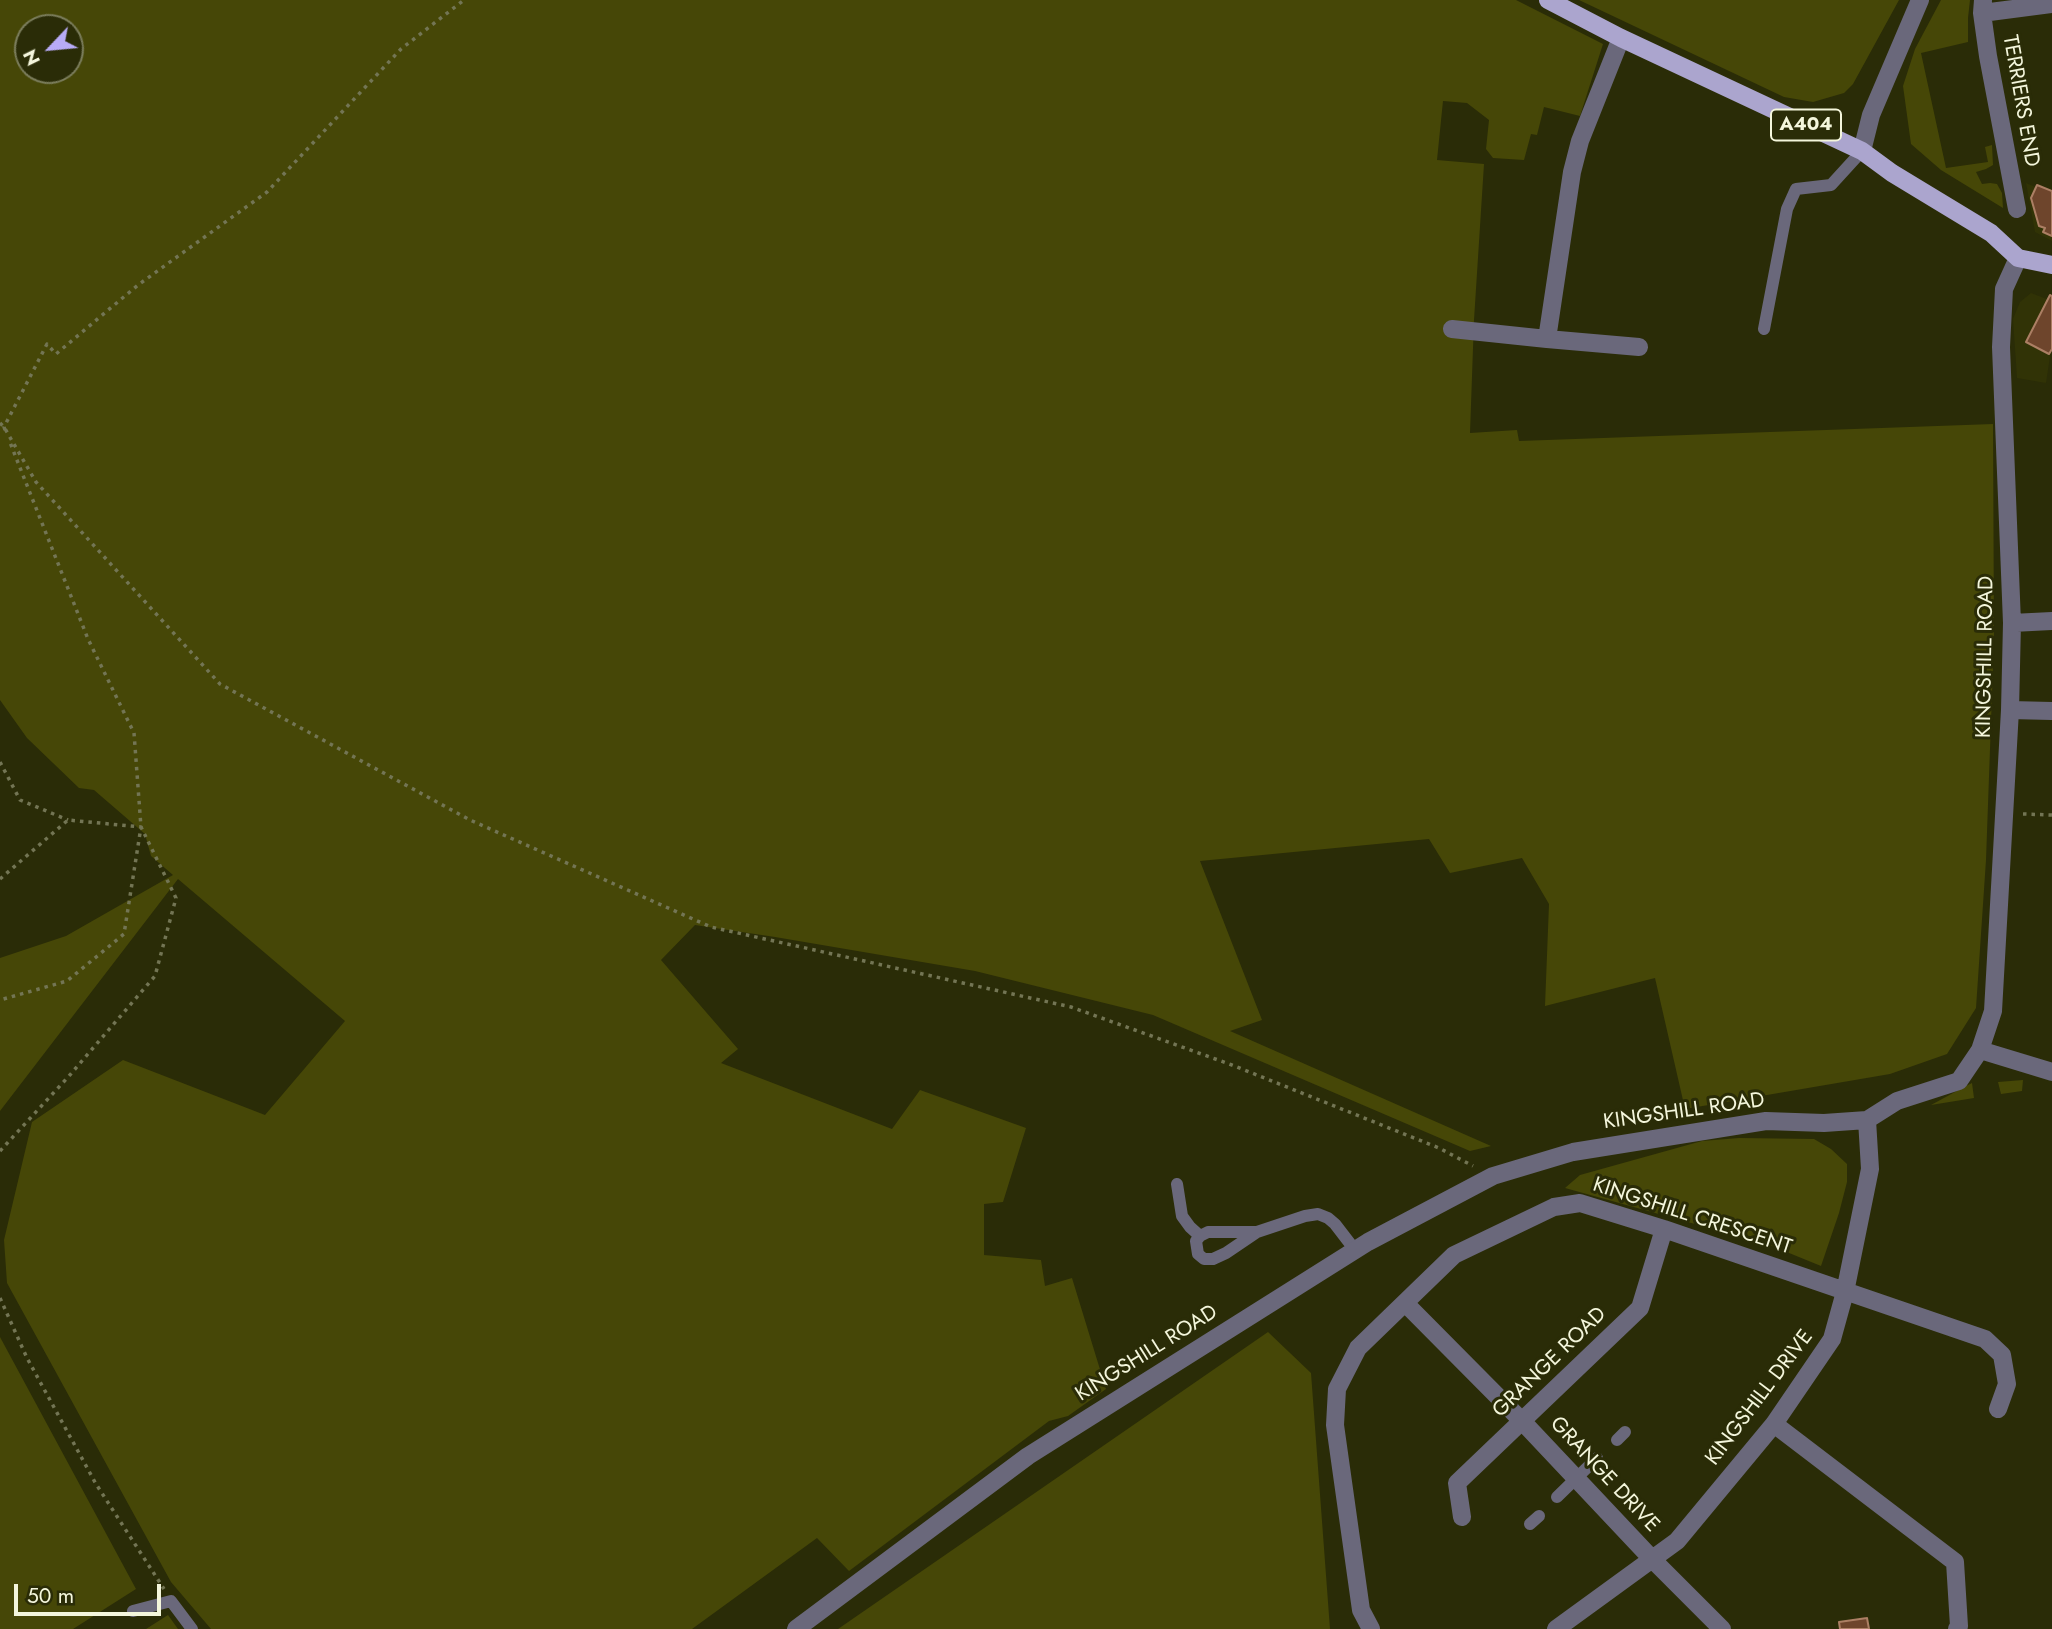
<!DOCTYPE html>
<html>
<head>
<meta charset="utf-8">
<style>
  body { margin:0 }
  #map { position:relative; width:2052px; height:1629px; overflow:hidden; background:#2a2c07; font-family:Jost,sans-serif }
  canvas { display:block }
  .north { position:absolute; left:14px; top:14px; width:70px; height:70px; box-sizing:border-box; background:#2a2c07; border:2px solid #7b7d5c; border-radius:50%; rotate:244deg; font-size:19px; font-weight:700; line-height:28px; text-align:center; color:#f4f6dc }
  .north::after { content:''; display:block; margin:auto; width:24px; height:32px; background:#b8abf7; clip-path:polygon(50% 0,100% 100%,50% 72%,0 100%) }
  .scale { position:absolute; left:14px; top:1584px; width:147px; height:32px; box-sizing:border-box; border:4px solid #f4f6dc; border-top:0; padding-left:9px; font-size:21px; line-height:24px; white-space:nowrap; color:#f4f6dc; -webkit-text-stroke:5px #2a2c07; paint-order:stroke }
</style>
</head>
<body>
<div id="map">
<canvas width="2052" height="1629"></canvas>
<div class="north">N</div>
<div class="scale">50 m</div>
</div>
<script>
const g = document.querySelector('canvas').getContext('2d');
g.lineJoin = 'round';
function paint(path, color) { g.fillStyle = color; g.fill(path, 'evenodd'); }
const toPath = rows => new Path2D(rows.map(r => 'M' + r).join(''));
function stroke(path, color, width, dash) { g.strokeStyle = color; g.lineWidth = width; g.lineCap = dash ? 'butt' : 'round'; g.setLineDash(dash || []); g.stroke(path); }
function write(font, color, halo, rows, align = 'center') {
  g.font = font + ' Jost,sans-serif'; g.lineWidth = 6; g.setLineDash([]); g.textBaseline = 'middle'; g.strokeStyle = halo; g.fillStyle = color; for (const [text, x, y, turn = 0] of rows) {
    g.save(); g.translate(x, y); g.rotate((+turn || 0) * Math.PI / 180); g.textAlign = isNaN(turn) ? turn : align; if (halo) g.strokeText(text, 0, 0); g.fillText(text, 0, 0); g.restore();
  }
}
const built = toPath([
  [2026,183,2052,194,2052,241,2035,232],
  [2031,293,2052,301,2051,350,2046,383,2017,378,2013,319,2020,302]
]);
const green = toPath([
  [0,0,1516,0,1603,44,1580,116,1544,107,1537,135,1531,134,1524,160,1493,158,1486,149,1489,120,1467,103,1443,101,1437,160,1484,164,1474,320,1470,433,1517,430,1519,441,1993,424,1994,638,1986,860,1976,1008,1947,1054,1890,1074,1685,1109,1655,978,1545,1006,1549,904,1522,858,1450,873,1429,839,1200,861,1262,1020,1230,1031,1491,1146,1470,1151,1153,1015,975,971,775,937,695,925,661,960,738,1049,721,1063,892,1129,920,1090,1026,1128,1003,1202,984,1204,984,1255,1041,1260,1045,1286,1072,1278,1106,1389,1068,1416,1049,1421,849,1571,817,1538,692,1629,211,1629,171,1582,7,1283,4,1240,32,1122,123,1060,265,1115,345,1021,178,879,0,1111,0,958,66,936,173,875,151,856,145,834,94,790,79,788,27,738,0,700],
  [28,28,70,28,70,70,28,70],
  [1579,0,1899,0,1853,84,1844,93,1813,102,1784,97],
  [1941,0,1970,0,1968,18,1968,42,1921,53,1946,168,1988,162,1985,147,1992,145,1993,165,1986,169,1976,172,1982,184,1990,183,1997,184,2002,193,2003,208,1941,170,1911,144,1903,86,1915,49],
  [2023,1080,2022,1091,2001,1094,1998,1082],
  [1972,1083,1974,1098,1931,1105,1966,1086],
  [1739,1138,1814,1139,1831,1149,1847,1164,1847,1182,1839,1213,1821,1266,1767,1244,1565,1188,1580,1175,1702,1141],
  [1268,1332,1311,1373,1330,1629,838,1629],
  [0,1337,136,1589,73,1629,0,1629],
  [168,1615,178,1629,146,1629]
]);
const building = toPath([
  [2037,185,2052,191,2052,236,2043,232,2045,228,2039,226,2031,198,2037,185],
  [2050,295,2052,296,2052,349,2049,354,2026,342,2050,295],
  [1867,1618,1869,1629,1840,1629,1839,1622,1867,1618]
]);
const path = toPath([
  [0,423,4,427,36,482,220,684,470,820,711,927,1071,1007,1232,1065,1439,1148,1473,1166],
  [5,430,4,427,47,344,56,354,138,285,267,192,401,49,464,0],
  [0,762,20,800,68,820],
  [2023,814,2052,815],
  [0,879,68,820,141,827,124,934,67,981,0,1000],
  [0,1151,69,1076,155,976,176,898,141,827,134,733,88,639,9,440],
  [0,1298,27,1358,96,1484,164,1589]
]);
const service = toPath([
  [1764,329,1787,209,1796,189,1831,185,1862,151],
  [1177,1184,1182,1216,1190,1227,1200,1236],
  [1257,1232,1208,1232,1200,1236,1196,1241,1198,1254,1204,1259,1213,1259,1226,1253,1257,1232,1305,1216,1318,1214,1328,1218,1335,1224,1355,1250],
  [1617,1440,1625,1432],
  [1557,1497,1597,1458],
  [1530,1524,1539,1516],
  [133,1611,171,1601,192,1629]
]);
const minor = toPath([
  [1983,0,1982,13,1988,56,2017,209],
  [1982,13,2052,4],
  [1862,151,1871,115,1920,0],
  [1452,329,1547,339,1572,172,1580,141,1621,38],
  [1547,339,1639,347],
  [2012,623,2052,621],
  [2010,710,2052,711],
  [1980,1050,2052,1072],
  [1405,1303,1522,1421,1652,1559,1722,1629],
  [1774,1424,1955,1562,1959,1626,1957,1629],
  [1462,1517,1457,1483,1640,1308,1664,1229],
  [796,1629,1028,1456,1368,1242,1493,1176,1573,1152,1766,1121,1824,1123,1867,1120,1897,1101,1959,1081,1980,1050,1993,1011,2010,710,2012,623,2001,347,2004,289,2018,258],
  [1371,1629,1361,1610,1335,1425,1337,1389,1358,1348,1454,1255,1554,1207,1580,1203,1664,1229,1985,1339,2002,1355,2007,1384,1998,1409],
  [1556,1629,1677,1541,1774,1424,1832,1339,1845,1292,1870,1169,1867,1120]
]);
const primary = toPath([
  [1548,0,1621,38,1862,151,1892,173,1991,233,2018,258,2052,265]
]);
const shields = [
  [1806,125,70]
];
const shieldNames = [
  ["A404",1806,125]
];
const streetNames = [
  ["TERRIERS END",2020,101,80],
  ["KINGSHILL ROAD",1986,657,-89],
  ["KINGSHILL ROAD",1684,1112,-8],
  ["KINGSHILL CRESCENT",1692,1217,18],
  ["KINGSHILL ROAD",1147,1354,-32],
  ["GRANGE ROAD",1550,1363,-44],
  ["KINGSHILL DRIVE",1760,1398,-53],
  ["GRANGE DRIVE",1604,1475,47]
];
paint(built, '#313306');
paint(green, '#464707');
paint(building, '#6e452c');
stroke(building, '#ac7f64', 2);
stroke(path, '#737554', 3.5, [3.5, 5]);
stroke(service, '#6a687b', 12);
stroke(minor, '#6a687b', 18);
stroke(primary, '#aba5ce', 18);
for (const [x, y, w] of shields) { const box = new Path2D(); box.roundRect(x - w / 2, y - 15.5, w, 31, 5); g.fillStyle = '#2a2c07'; g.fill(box); stroke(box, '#f4f6dc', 2); }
write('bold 19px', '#f4f6dc', null, shieldNames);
write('21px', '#f4f6dc', '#2a2c07', streetNames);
</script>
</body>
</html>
